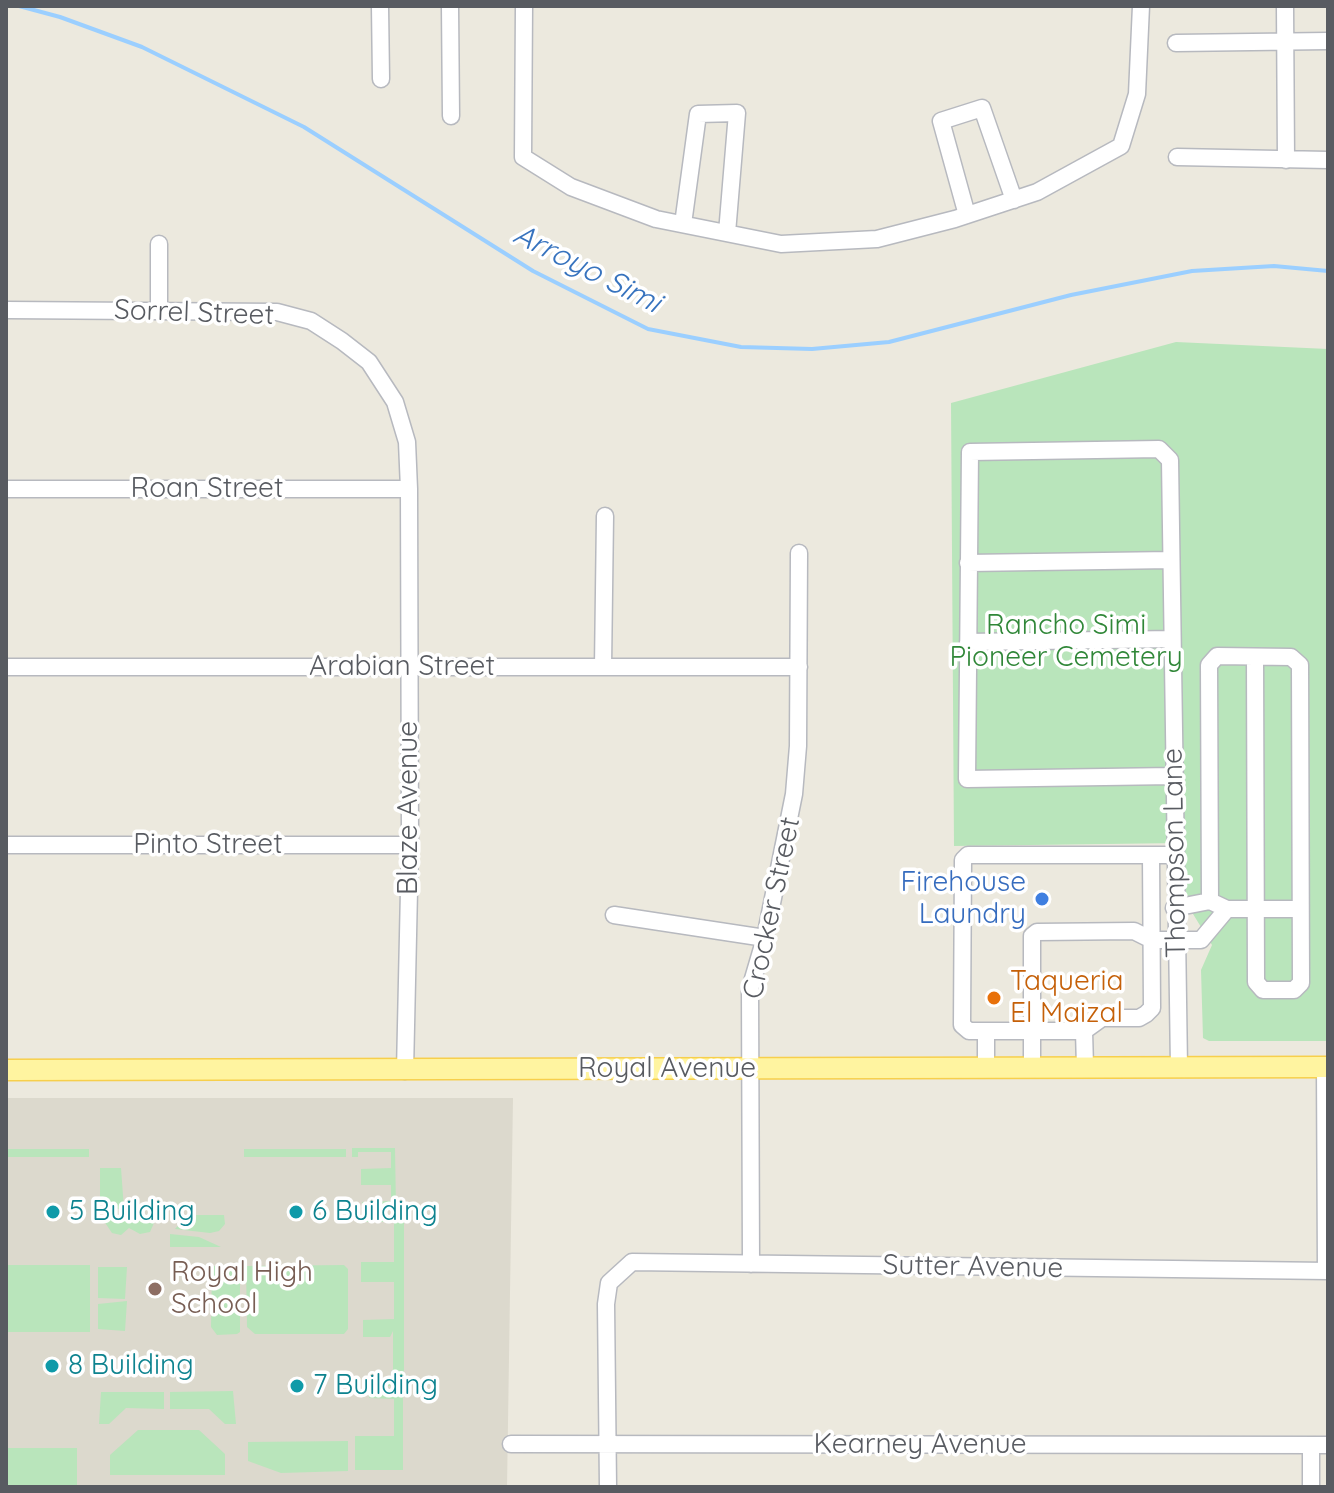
<!DOCTYPE html>
<html>
<head>
<meta charset="utf-8">
<style>
  body { margin:0 }
  #map { position:relative; width:1334px; height:1493px; overflow:hidden; background:#ece9de; font-family:Quicksand,sans-serif }
  canvas { display:block }
  .frame { position:absolute; inset:0; border:8px solid #585b61; pointer-events:none }
</style>
</head>
<body>
<div id="map">
<canvas width="1334" height="1493"></canvas>
<div class="frame"></div>
</div>
<script>
const g = document.querySelector('canvas').getContext('2d');
g.lineJoin = 'round';
function paint(path, color) { g.fillStyle = color; g.fill(path, 'evenodd'); }
const toPath = rows => new Path2D(rows.map(r => 'M' + r).join(''));
function stroke(path, color, width, dash) { g.strokeStyle = color; g.lineWidth = width; g.lineCap = dash ? 'butt' : 'round'; g.setLineDash(dash || []); g.stroke(path); }
function write(font, color, halo, rows, align = 'center') {
  g.font = font + ' Quicksand,sans-serif'; g.lineWidth = 7; g.setLineDash([]); g.textBaseline = 'middle'; g.strokeStyle = halo; g.fillStyle = color; for (const [text, x, y, turn = 0] of rows) {
    g.save(); g.translate(x, y); g.rotate((+turn || 0) * Math.PI / 180); g.textAlign = isNaN(turn) ? turn : align; if (halo) g.strokeText(text, 0, 0); g.fillText(text, 0, 0); g.restore();
  }
}
const education = toPath([
  [6,1098,513,1098,507,1487,6,1487]
]);
const green = toPath([
  [1176,342,1328,349,1328,1041,1209,1041,1203,1038,1201,970,1212,945,1182,896,1182,843,954,846,951,403],
  [352,1148,395,1148,396,1209,362,1209,362,1202,391,1201,391,1185,361,1185,361,1169,391,1168,391,1152,358,1152,358,1157,352,1157],
  [6,1149,89,1149,89,1157,6,1157],
  [244,1149,346,1149,346,1157,244,1157],
  [100,1168,121,1168,124,1209,100,1209],
  [100,1215,156,1215,157,1216,150,1232,140,1234,129,1228,121,1235,112,1233],
  [188,1215,224,1215,225,1224,219,1231,210,1233,175,1229],
  [365,1215,404,1215,404,1386,365,1386,365,1380,393,1379,393,1331,390,1337,363,1337,363,1320,394,1319,394,1282,361,1282,361,1262,394,1262,394,1222,364,1222],
  [170,1234,199,1237,221,1247,170,1247],
  [6,1265,90,1265,90,1332,6,1332],
  [344,1265,348,1269,348,1329,344,1334,255,1334,247,1327,246,1266],
  [212,1266,240,1266,240,1332,237,1334,217,1335,211,1327],
  [98,1267,127,1267,125,1299,98,1298],
  [127,1301,125,1331,98,1329,98,1304],
  [233,1391,236,1424,225,1424,209,1409,170,1409,170,1392],
  [369,1391,403,1391,403,1470,355,1470,355,1436,394,1436,394,1399,369,1398],
  [101,1392,164,1392,164,1409,126,1408,109,1424,99,1424],
  [138,1430,199,1430,225,1454,225,1475,110,1475,110,1455],
  [348,1441,348,1471,281,1473,248,1461,248,1442],
  [6,1448,77,1448,77,1487,6,1487]
]);
const stream = toPath([
  [19,6,60,17,142,47,304,127,533,271,648,329,741,347,812,349,889,342,1071,295,1192,271,1274,266,1328,271]
]);
const minor = toPath([
  [380,6,381,79],
  [450,6,451,116],
  [524,6,523,157,571,187,656,219,781,244,877,239,955,219,1037,192,1121,146,1137,94,1141,6],
  [1285,6,1286,160],
  [1176,43,1328,41],
  [1177,157,1328,160],
  [967,215,941,121,982,108,1014,200],
  [683,224,698,114,737,113,727,233],
  [6,310,277,312,311,321,342,341,369,362,395,402,407,442,409,489,410,845,405,1071],
  [159,310,159,244],
  [6,489,409,489],
  [968,563,1171,560],
  [968,642,1172,639],
  [6,667,799,667],
  [603,667,605,516],
  [1173,776,967,779,970,452,1159,449,1170,460,1179,1067],
  [6,845,410,845],
  [1210,901,1209,665,1217,656,1291,657,1300,665,1301,983,1294,990,1263,990,1256,982,1255,657],
  [1174,908,1210,901,1227,909,1300,909],
  [614,915,765,938],
  [986,1031,1084,1031,1102,1018,1139,1018,1146,1014,1152,1008,1151,855],
  [1084,1031,1085,1067],
  [1032,1067,1032,936,1037,932,1134,931,1152,940,1201,940,1227,909],
  [1325,1067,1326,1271],
  [986,1068,986,1031,969,1031,962,1025,963,860,968,855,1173,855],
  [751,1264,750,989,765,938,794,794,798,746,799,553],
  [511,1444,1328,1445],
  [1311,1445,1311,1487],
  [608,1487,606,1304,609,1283,632,1262,1328,1271]
]);
const major = toPath([
  [6,1070,1328,1067]
]);
const markers = [
  [1042,899,8,"#3f7fe0"],
  [994,998,8,"#e8710a"],
  [53,1212,8,"#0f9aa8"],
  [296,1212,8,"#0f9aa8"],
  [155,1289,8,"#8d6e63"],
  [52,1366,8,"#0f9aa8"],
  [297,1386,8,"#0f9aa8"]
];
const streetNames = [
  ["Sorrel Street",194,313,2],
  ["Roan Street",207,489],
  ["Arabian Street",402,667],
  ["Blaze Avenue",409,808,-90],
  ["Pinto Street",208,845],
  ["Thompson Lane",1175,853,-91],
  ["Crocker Street",772,908,-78],
  ["Royal Avenue",667,1069],
  ["Sutter Avenue",973,1267,1],
  ["Kearney Avenue",920,1445]
];
const parkNames = [
  ["Rancho Simi",1066,626],
  ["Pioneer Cemetery",1066,658]
];
const shopNames = [
  ["Firehouse",1026,883],
  ["Laundry",1026,915]
];
const foodNames = [
  ["Taqueria",1010,982],
  ["El Maizal",1010,1014]
];
const cultureNames = [
  ["5 Building",69,1212],
  ["6 Building",312,1212],
  ["8 Building",68,1366],
  ["7 Building",313,1386]
];
const educationNames = [
  ["Royal High",171,1273],
  ["School",171,1305]
];
const waterNames = [
  ["Arroyo Simi",587,269,27]
];
paint(education, '#dcd9cd');
paint(green, '#b9e5bb');
stroke(stream, '#9bcfff', 4);
stroke(minor, '#b7b9bf', 19);
stroke(major, '#f7cf4c', 23);
stroke(minor, '#fff', 16);
stroke(major, '#fff4a0', 20);
for (const [x, y, r, color] of markers) { const dot = new Path2D(); dot.arc(x, y, r, 0, 2 * Math.PI); g.fillStyle = color; g.fill(dot); stroke(dot, '#fff', 3); }
write('28px', '#585b61', '#fff', streetNames);
write('28px', '#308738', '#fff', parkNames);
write('28px', '#366cbe', '#fff', shopNames, 'right');
write('28px', '#c56008', '#fff', foodNames, 'left');
write('28px', '#0d838f', '#fff', cultureNames, 'left');
write('28px', '#785e54', '#fff', educationNames, 'left');
write('italic 30px', '#3773be', '#fff', waterNames);
</script>
</body>
</html>
